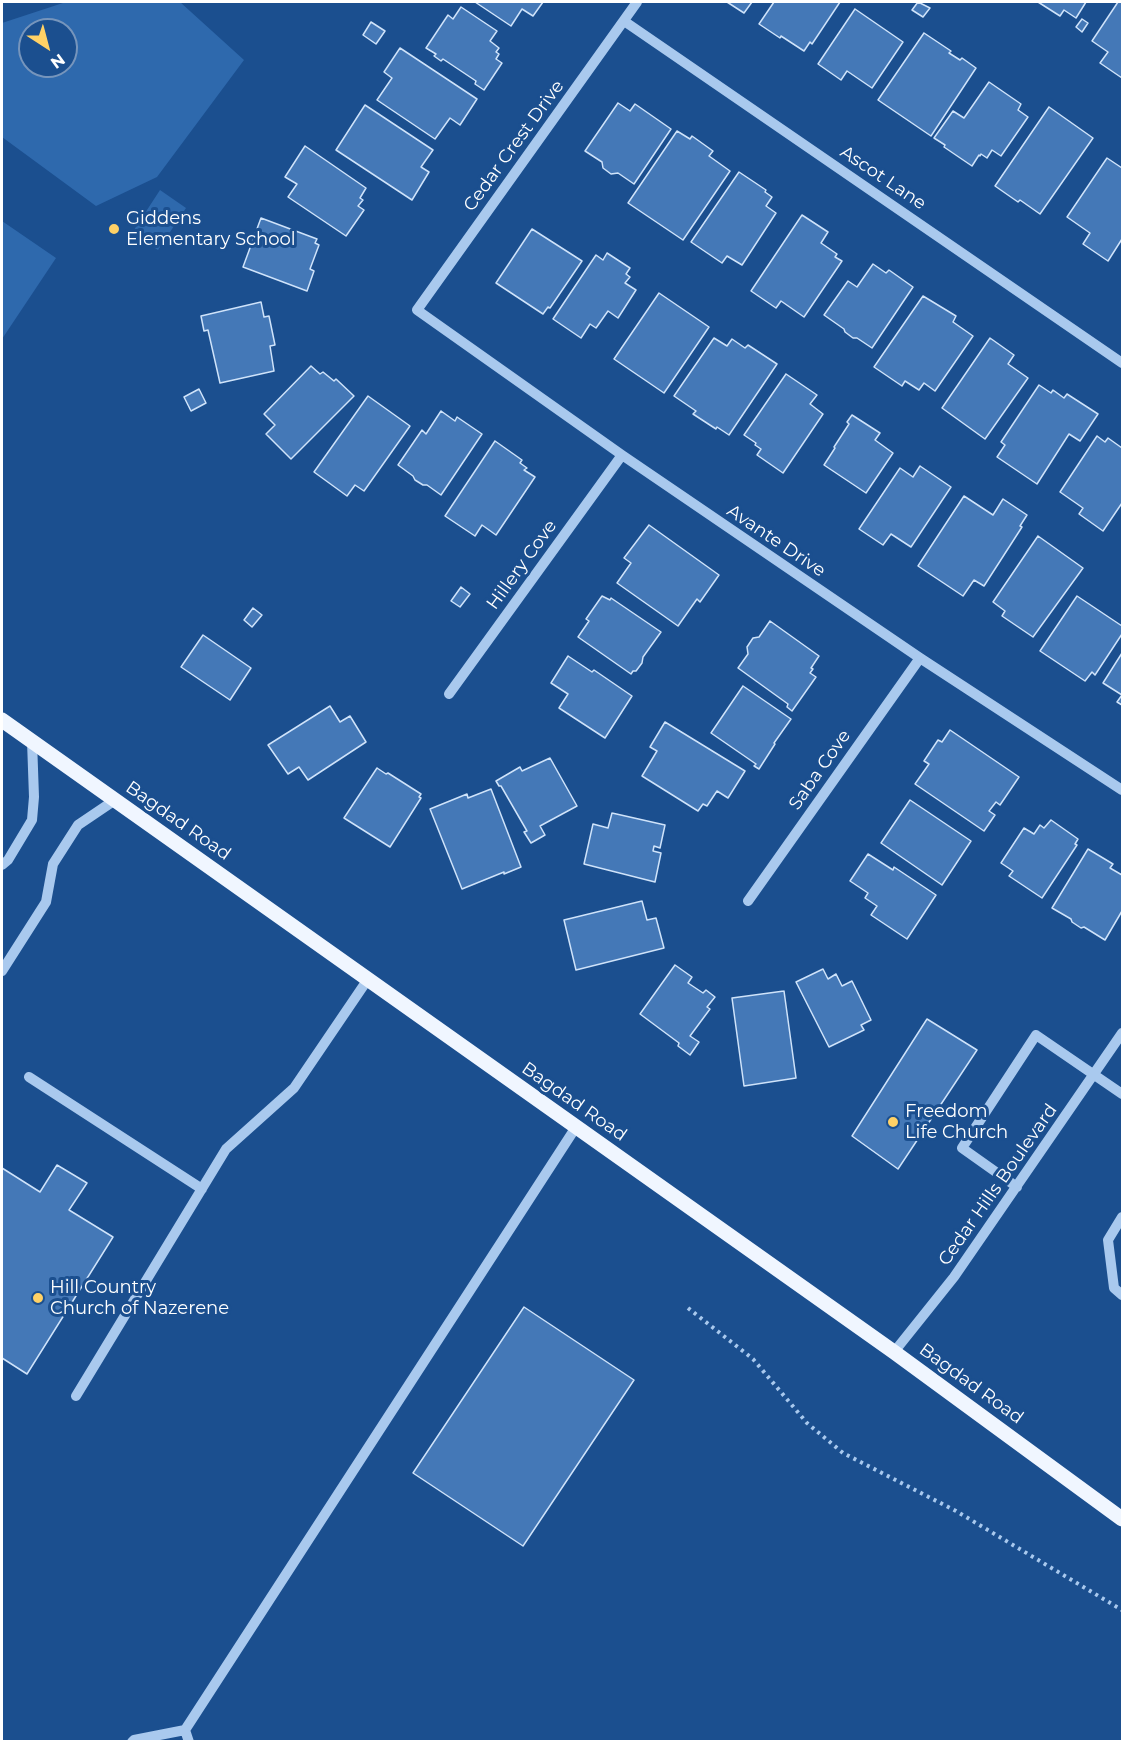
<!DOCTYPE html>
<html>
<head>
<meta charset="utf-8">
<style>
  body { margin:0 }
  #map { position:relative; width:1124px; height:1743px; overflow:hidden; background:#1b4f8f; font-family:Montserrat,sans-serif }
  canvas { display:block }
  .frame { position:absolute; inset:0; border:3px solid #fff; pointer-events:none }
  .north { position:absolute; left:18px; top:18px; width:60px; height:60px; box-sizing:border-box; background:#1b4f8f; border:2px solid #7695bc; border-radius:50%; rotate:144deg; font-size:16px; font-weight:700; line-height:24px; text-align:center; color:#fff }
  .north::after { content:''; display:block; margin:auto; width:21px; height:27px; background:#ffd166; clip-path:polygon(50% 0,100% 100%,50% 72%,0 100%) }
</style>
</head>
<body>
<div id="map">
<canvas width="1124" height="1743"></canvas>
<div class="frame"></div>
<div class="north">N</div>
</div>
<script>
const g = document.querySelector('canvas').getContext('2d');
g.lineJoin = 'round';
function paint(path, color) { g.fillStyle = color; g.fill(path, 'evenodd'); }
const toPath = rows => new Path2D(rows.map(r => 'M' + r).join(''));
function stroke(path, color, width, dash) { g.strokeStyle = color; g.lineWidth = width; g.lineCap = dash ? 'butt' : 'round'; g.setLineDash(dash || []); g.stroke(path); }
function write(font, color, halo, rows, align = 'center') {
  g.font = font + ' Montserrat,sans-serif'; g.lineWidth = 6; g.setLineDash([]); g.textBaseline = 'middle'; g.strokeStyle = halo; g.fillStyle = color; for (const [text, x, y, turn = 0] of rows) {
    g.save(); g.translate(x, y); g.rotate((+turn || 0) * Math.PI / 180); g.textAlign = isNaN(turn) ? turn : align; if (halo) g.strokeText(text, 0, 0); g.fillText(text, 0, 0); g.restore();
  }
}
const green = toPath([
  [66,2,180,2,244,60,157,177,96,206,2,137,2,23],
  [30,30,66,30,66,66,30,66],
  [160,190,186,208,158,250,132,233],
  [2,221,56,258,2,339]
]);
const building = toPath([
  [475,2,543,2,533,16,522,9,511,26,475,2],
  [727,2,752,2,744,13,727,2],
  [774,2,840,2,812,44,810,42,804,51,781,36,780,38,759,24,774,2],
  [918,2,930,8,923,17,912,10,918,2],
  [1038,2,1086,2,1076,18,1064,10,1060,16,1038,2],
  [1118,2,1122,2,1122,78,1100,63,1108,52,1092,41,1118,2],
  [461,7,497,31,490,41,499,48,496,52,499,54,496,59,502,63,484,90,475,84,476,81,443,59,441,61,434,56,436,54,426,48,448,15,453,19,461,7],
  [855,9,903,42,872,88,847,71,841,80,818,64,855,9],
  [1082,19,1088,23,1082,32,1076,27,1082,19],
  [371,22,385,31,376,44,363,35,371,22],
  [924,33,951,51,949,53,960,60,962,58,976,68,931,136,878,100,924,33],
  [400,48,477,99,460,125,450,118,435,139,377,100,392,78,384,72,400,48],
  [989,82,1021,104,1018,110,1028,117,1001,156,992,150,987,158,981,154,980,156,979,155,972,166,944,147,945,145,934,138,953,111,964,118,989,82],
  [618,103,630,111,635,104,671,129,634,184,618,173,611,174,603,168,602,162,585,151,618,103],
  [365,105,433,150,421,167,429,172,412,200,336,150,365,105],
  [1049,107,1093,138,1040,214,1020,200,1018,202,995,186,1049,107],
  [677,131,690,139,692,136,713,151,709,156,730,171,683,240,628,203,677,131],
  [305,146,366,188,360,198,363,200,358,206,364,210,346,236,288,197,297,184,285,177,305,146],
  [1107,158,1122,168,1122,239,1108,261,1083,244,1090,233,1067,217,1107,158],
  [739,172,766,190,765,192,772,197,766,206,776,213,742,265,727,256,722,263,691,242,739,172],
  [802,215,828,232,821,243,837,254,835,257,842,261,804,317,781,301,776,308,751,291,802,215],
  [261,218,317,239,315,243,319,245,310,269,314,271,307,291,243,267,261,218],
  [532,229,582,261,550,308,548,307,543,314,496,283,532,229],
  [607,253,630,268,626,274,630,277,625,283,636,290,618,318,608,311,596,328,590,324,581,338,553,319,596,255,603,260,607,253],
  [873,264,886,273,889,270,913,287,872,348,857,338,853,338,845,332,844,329,824,315,848,281,857,287,873,264],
  [659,293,709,327,664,393,614,359,659,293],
  [923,296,956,316,953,322,973,336,935,391,924,383,919,390,905,381,902,386,874,367,923,296],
  [261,302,264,317,269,316,275,345,270,346,274,371,220,383,208,330,204,331,201,316,261,302],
  [714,338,727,346,732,339,745,348,748,345,777,364,729,435,717,427,716,429,693,414,696,411,674,396,714,338],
  [990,338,1014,355,1008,364,1028,378,985,439,942,408,990,338],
  [311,366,320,374,323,372,334,381,336,379,354,396,291,459,266,434,275,425,264,414,311,366],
  [786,374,817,395,810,404,823,414,783,473,757,455,761,449,755,445,756,443,744,435,786,374],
  [1039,385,1051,393,1053,390,1064,398,1067,394,1098,414,1080,441,1069,434,1037,484,997,457,1005,445,1001,442,1039,385],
  [199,389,206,403,191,411,184,397,199,389],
  [368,396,410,426,364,491,355,485,347,496,314,472,368,396],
  [441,411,455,421,457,417,482,434,441,495,427,485,423,485,415,480,413,476,398,465,422,430,426,434,441,411],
  [852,415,880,433,875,440,893,453,866,493,824,465,835,448,834,447,849,424,847,422,852,415],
  [1097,436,1105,442,1108,438,1122,448,1122,503,1103,531,1079,514,1083,508,1060,492,1097,436],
  [495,441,522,460,520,463,527,468,524,470,535,477,496,535,482,525,475,536,445,516,495,441],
  [920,466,951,487,911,547,891,534,883,545,859,529,900,468,913,477,920,466],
  [964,496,993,515,1003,499,1027,515,1020,526,1022,527,984,586,974,580,963,596,918,566,964,496],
  [649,525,719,575,700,602,697,599,678,626,617,583,631,563,624,558,649,525],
  [1038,536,1083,568,1033,637,1002,616,1005,611,993,602,1038,536],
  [461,587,470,594,460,607,451,601,461,587],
  [602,596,610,600,611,598,661,632,643,657,642,663,636,671,633,671,631,674,578,637,589,621,586,619,602,596],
  [1077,596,1122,626,1122,634,1095,675,1092,672,1085,681,1040,651,1077,596],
  [253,608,262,615,252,627,244,620,253,608],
  [770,621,819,656,811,668,813,669,810,673,816,677,792,711,787,707,788,704,738,668,748,654,747,647,753,638,759,637,770,621],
  [203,635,251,668,230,700,181,667,203,635],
  [1122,653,1122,705,1117,702,1122,695,1103,683,1122,653],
  [568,656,592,672,594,670,632,696,605,738,559,708,568,694,551,683,568,656],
  [743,686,791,719,774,743,775,744,759,769,754,766,756,764,711,733,743,686],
  [330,706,340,722,350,716,366,742,308,780,299,767,288,774,268,745,330,706],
  [665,722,745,771,728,798,717,791,707,806,703,804,698,811,642,776,657,751,650,747,665,722],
  [950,730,1019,777,1000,805,996,802,989,811,995,815,984,831,915,784,929,764,924,761,938,740,942,742,950,730],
  [550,758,577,806,540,826,545,835,531,843,524,832,527,831,501,786,499,786,496,781,520,767,522,771,550,758],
  [377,768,386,774,388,773,421,794,419,797,421,798,390,847,344,818,377,768],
  [491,789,521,867,504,874,504,872,462,889,430,809,467,794,468,798,491,789],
  [910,800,971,841,942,885,881,843,910,800],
  [612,813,665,825,660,848,654,846,653,851,661,853,655,882,584,864,593,824,608,828,612,813],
  [1051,820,1078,839,1075,844,1077,845,1042,898,1009,876,1013,871,1001,863,1024,828,1034,834,1040,825,1044,828,1051,820],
  [1088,849,1113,864,1110,868,1122,875,1122,911,1105,940,1084,927,1081,928,1072,922,1071,919,1052,908,1088,849],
  [868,854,893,870,894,867,936,895,907,939,871,915,877,906,865,898,868,893,850,881,868,854],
  [642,901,647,920,656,918,664,948,576,970,564,920,642,901],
  [675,965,692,977,688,983,703,993,706,990,715,997,707,1007,710,1009,690,1036,699,1042,690,1055,678,1046,679,1043,640,1014,675,965],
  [823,969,828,979,836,974,842,986,852,981,871,1020,861,1025,864,1030,829,1047,796,982,823,969],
  [784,991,796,1078,744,1086,732,998,784,991],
  [927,1019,977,1050,898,1169,852,1136,927,1019],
  [57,1165,87,1183,69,1210,113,1237,27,1374,2,1358,2,1168,40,1192,57,1165],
  [524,1307,634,1380,523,1546,413,1473,524,1307]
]);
const path = toPath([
  [688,1308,753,1359,807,1423,843,1453,956,1511,1122,1610]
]);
const minor = toPath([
  [637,2,417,310,622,455,920,658,1122,790],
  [624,21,1122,363],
  [449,694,622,455],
  [2,865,8,860,32,820,34,797,32,741],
  [748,901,920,658],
  [2,971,46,902,53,864,78,825,115,800],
  [29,1077,202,1189],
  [1017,1187,962,1148,1036,1035,1122,1094],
  [1122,1217,1108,1240,1114,1288,1122,1295],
  [894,1352,954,1277,1122,1033],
  [76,1396,226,1149,294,1088,368,979],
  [132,1742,134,1740,185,1730],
  [189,1742,185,1730,576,1127]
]);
const major = toPath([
  [2,720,894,1352,1122,1519]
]);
const markers = [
  [114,229,6,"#ffd166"],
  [893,1122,6,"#ffd166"],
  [38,1298,6,"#ffd166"]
];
const streetNames = [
  ["Cedar Crest Drive",514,146,-54],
  ["Ascot Lane",883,178,34],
  ["Avante Drive",776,541,34],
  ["Hillery Cove",522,565,-54],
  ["Saba Cove",820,770,-55],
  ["Bagdad Road",178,821,35],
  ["Bagdad Road",574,1102,35],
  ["Cedar Hills Boulevard",998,1185,-55],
  ["Bagdad Road",971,1384,36]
];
const poiNames = [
  ["Giddens",126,219],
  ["Elementary School",126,240],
  ["Freedom",905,1112],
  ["Life Church",905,1133],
  ["Hill Country",50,1288],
  ["Church of Nazerene",50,1309]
];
paint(green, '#2e69ad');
paint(building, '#4478b7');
stroke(building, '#cfe3fa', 1.5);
stroke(path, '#a9c9ee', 4, [3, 4.5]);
stroke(minor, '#a9c9ee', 10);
stroke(major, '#f0f6ff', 15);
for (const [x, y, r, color] of markers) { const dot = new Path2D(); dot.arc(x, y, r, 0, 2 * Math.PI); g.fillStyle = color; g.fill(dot); stroke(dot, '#1b4f8f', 2); }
write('18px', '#fff', '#1b4f8f', streetNames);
write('18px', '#fff', '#1b4f8f', poiNames, 'left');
</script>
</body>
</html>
